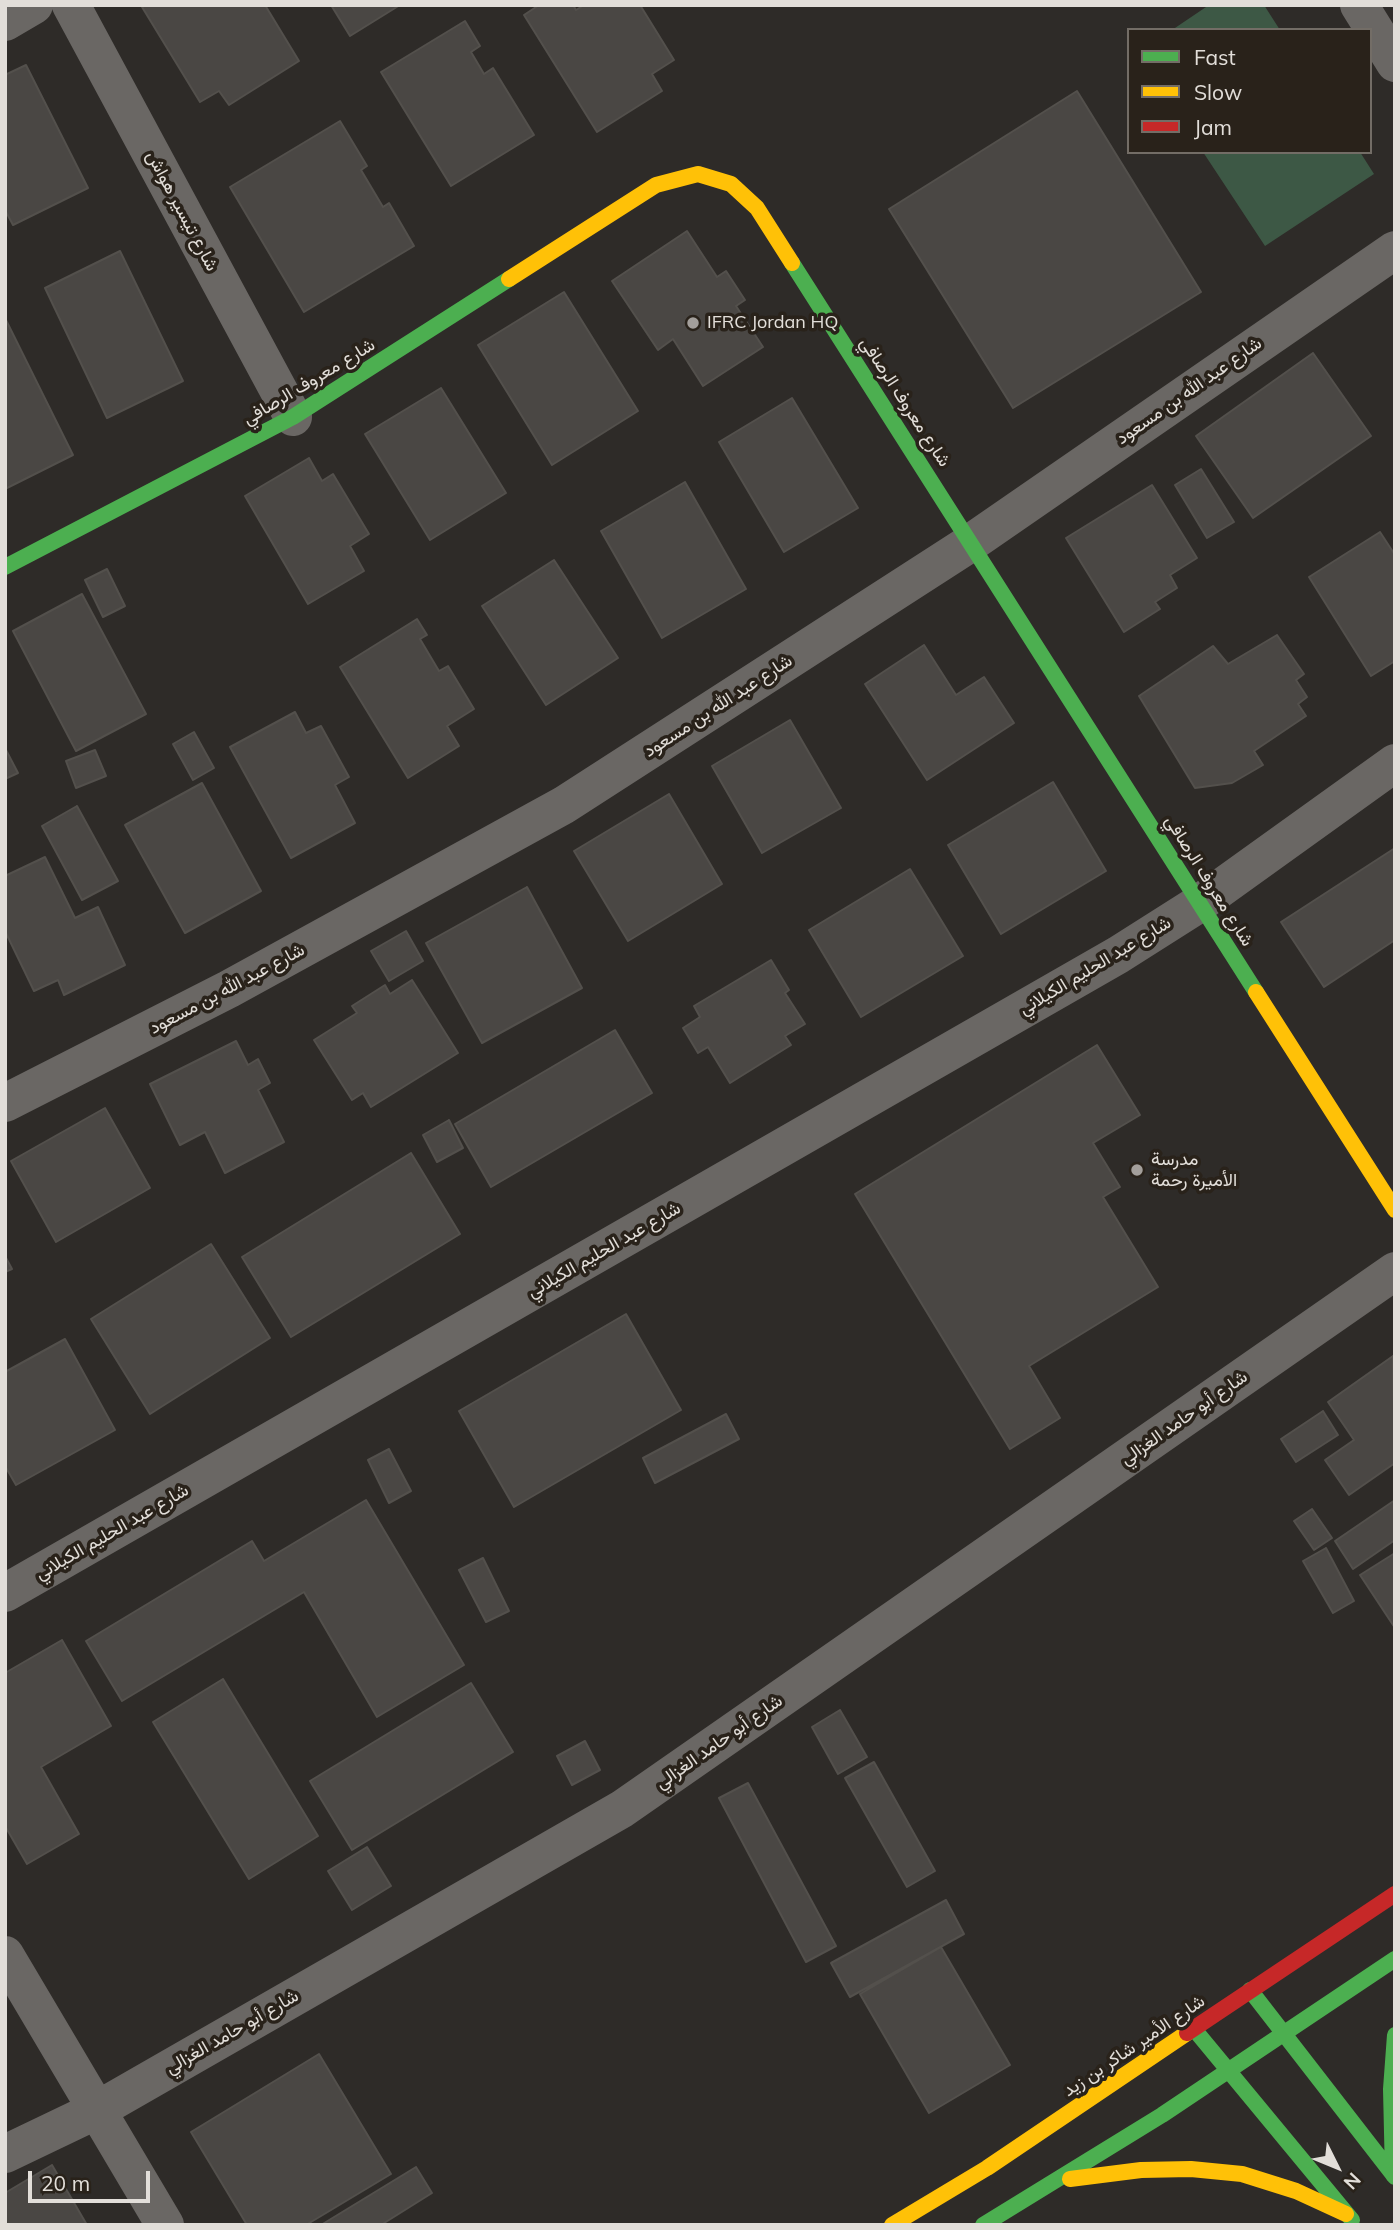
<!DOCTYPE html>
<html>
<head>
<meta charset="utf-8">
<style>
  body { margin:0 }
  #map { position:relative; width:1400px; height:2230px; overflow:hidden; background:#2e2b28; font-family:Mulish,sans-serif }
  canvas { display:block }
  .frame { position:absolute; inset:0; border:7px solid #e2ded9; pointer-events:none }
  .legend { position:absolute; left:1127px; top:28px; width:245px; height:126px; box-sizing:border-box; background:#29221a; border:2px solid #736d66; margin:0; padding:9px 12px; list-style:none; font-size:21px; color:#e2ded9 }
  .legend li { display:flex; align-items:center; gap:14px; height:35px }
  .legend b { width:35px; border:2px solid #736d66 }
  .north { position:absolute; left:1302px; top:2132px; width:70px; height:70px; -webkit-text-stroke:5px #29221a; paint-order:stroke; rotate:133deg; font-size:19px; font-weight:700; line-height:28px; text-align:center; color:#e2ded9 }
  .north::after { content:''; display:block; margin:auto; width:24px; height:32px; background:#e2ded9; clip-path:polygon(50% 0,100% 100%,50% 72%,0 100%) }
  .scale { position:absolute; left:28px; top:2171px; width:122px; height:32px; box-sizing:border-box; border:4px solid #e2ded9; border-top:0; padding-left:9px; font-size:21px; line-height:24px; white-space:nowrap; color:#e2ded9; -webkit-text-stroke:5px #29221a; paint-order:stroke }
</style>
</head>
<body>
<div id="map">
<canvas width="1400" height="2230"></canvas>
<div class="frame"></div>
<ul class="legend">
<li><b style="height:9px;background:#4caf50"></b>Fast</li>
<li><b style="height:9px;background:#ffc107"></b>Slow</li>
<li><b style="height:9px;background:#c62828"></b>Jam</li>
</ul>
<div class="north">N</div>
<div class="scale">20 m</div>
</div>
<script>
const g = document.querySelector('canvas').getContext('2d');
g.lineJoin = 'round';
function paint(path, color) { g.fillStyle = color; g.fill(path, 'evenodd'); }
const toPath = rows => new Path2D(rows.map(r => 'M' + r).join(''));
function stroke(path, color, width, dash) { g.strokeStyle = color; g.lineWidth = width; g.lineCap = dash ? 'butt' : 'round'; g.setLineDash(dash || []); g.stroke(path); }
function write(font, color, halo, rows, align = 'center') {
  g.font = font + ' Mulish,Vazirmatn,sans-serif'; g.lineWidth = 7; g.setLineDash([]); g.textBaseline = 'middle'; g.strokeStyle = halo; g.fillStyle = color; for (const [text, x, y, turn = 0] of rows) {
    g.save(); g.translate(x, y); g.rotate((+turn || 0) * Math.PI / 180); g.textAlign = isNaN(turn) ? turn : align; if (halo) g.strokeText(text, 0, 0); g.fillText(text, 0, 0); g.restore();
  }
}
const green = toPath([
  [1209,5,1264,5,1280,30,1172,30],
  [1203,152,1360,152,1374,174,1265,246]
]);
const building = toPath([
  [146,5,265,5,299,61,229,105,219,91,200,102,142,7,146,5],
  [331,5,400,5,350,36,331,5],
  [539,5,573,5,576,10,584,5,640,5,674,60,652,74,662,91,597,132,524,15,539,5],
  [465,21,480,46,471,52,484,74,493,68,534,135,451,186,381,72,465,21],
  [26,65,88,188,13,225,5,210,5,75,26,65],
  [1077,91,1201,292,1013,408,889,209,1077,91],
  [340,121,367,166,361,170,383,207,389,203,414,246,304,312,230,187,340,121],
  [687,231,717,277,726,271,745,300,736,306,763,347,703,386,673,339,658,350,612,281,687,231],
  [120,251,183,381,107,418,45,288,120,251],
  [564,292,638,411,552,465,478,345,564,292],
  [5,318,73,455,5,489,5,318],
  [1313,353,1371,436,1253,518,1196,436,1313,353],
  [441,388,506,493,430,540,365,434,441,388],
  [792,398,858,508,784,552,719,442,792,398],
  [309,458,322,481,333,474,369,534,350,546,364,571,308,604,245,496,309,458],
  [1201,469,1234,522,1207,538,1175,485,1201,469],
  [685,482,746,589,662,638,601,531,685,482],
  [1152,485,1197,558,1170,575,1177,588,1155,602,1160,609,1124,632,1066,538,1152,485],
  [1380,532,1395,555,1395,661,1371,676,1309,577,1380,532],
  [554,560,618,658,546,705,482,606,554,560],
  [107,569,125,606,103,617,85,580,107,569],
  [82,594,146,714,76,751,13,631,82,594],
  [417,619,427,635,420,639,439,671,448,666,474,709,447,726,459,746,408,778,340,667,417,619],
  [1277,635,1304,674,1296,680,1307,697,1298,704,1306,716,1254,751,1263,765,1232,783,1195,788,1139,696,1213,646,1228,664,1277,635],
  [924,645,956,695,984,677,1014,723,927,780,865,684,924,645],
  [295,712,306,733,321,726,349,777,335,785,355,823,291,858,230,747,295,712],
  [790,720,841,808,762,853,712,766,790,720],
  [194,732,214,768,193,780,173,744,194,732],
  [5,748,18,773,5,779,5,748],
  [95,750,106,776,76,788,66,761,95,750],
  [1053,782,1106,871,1001,934,948,845,1053,782],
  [202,783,261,891,185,933,125,825,202,783],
  [669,794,722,884,628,941,574,851,669,794],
  [77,806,118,881,82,900,42,826,77,806],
  [1395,848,1395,940,1324,987,1281,922,1395,848],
  [45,857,75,918,98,907,125,965,64,995,58,980,34,991,5,931,5,876,45,857],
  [910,869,963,956,861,1017,809,930,910,869],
  [527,887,582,988,482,1043,426,943,527,887],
  [406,931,423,961,389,981,371,951,406,931],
  [771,960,789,990,785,993,805,1024,785,1036,791,1045,730,1083,708,1047,698,1053,683,1028,700,1017,694,1006,771,960],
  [412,980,458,1053,371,1107,363,1093,352,1100,314,1040,357,1013,352,1006,385,985,390,994,412,980],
  [615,1030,652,1093,491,1187,455,1124,615,1030],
  [236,1041,248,1065,258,1059,270,1083,258,1090,284,1142,225,1173,205,1132,180,1145,150,1084,236,1041],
  [1097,1045,1140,1115,1093,1143,1120,1187,1103,1197,1158,1287,1029,1366,1060,1418,1010,1449,855,1194,1097,1045],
  [105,1108,150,1188,56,1242,11,1161,105,1108],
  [449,1120,463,1148,437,1162,423,1135,449,1120],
  [411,1153,460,1234,291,1337,242,1257,411,1153],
  [211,1244,270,1338,150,1414,91,1319,211,1244],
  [5,1256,12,1269,5,1272,5,1256],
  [626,1314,681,1410,514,1507,459,1411,626,1314],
  [65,1339,115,1430,16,1485,5,1466,5,1372,65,1339],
  [1393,1356,1395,1463,1349,1495,1325,1460,1354,1440,1328,1402,1393,1356],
  [1323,1411,1338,1435,1296,1462,1281,1439,1323,1411],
  [726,1414,739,1439,655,1483,643,1458,726,1414],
  [389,1449,411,1491,389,1503,368,1460,389,1449],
  [366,1500,464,1665,377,1717,304,1592,122,1701,86,1641,252,1541,264,1561,366,1500],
  [1395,1500,1395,1540,1353,1569,1335,1541,1395,1500],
  [1312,1509,1332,1538,1314,1550,1294,1521,1312,1509],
  [1326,1548,1354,1601,1333,1613,1303,1561,1326,1548],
  [1395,1553,1395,1628,1360,1575,1395,1553],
  [483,1558,509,1611,486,1622,459,1570,483,1558],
  [62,1640,111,1726,41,1767,79,1834,27,1864,5,1826,5,1673,62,1640],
  [223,1679,318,1836,249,1879,153,1722,223,1679],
  [471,1683,513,1752,352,1850,310,1781,471,1683],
  [840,1710,867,1757,838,1774,812,1727,840,1710],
  [585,1741,600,1770,572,1785,557,1756,585,1741],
  [874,1762,935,1871,907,1887,845,1778,874,1762],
  [748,1783,836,1946,806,1962,719,1798,748,1783],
  [367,1847,391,1886,352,1910,328,1871,367,1847],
  [946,1900,964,1934,850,1997,831,1963,946,1900],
  [941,1947,1010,2065,929,2113,860,1994,941,1947],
  [319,2054,391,2174,306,2225,247,2225,191,2132,319,2054],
  [52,2165,87,2225,5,2225,5,2193,52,2165],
  [416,2167,432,2193,381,2225,321,2225,416,2167]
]);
const street = toPath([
  [71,5,293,417],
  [1359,5,1395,63],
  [5,22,34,5],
  [5,1103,229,989,564,805,972,542,1395,250],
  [5,1593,1118,955,1200,903,1395,763],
  [5,1955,165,2225],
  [5,2154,99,2109,622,1809,1395,1271]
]);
const fast = toPath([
  [792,263,1256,992],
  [5,567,293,417,509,279],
  [1250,1990,1395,2177],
  [1194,2029,1352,2220],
  [1393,2175,1391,2089,1395,2035],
  [983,2225,1162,2115,1395,1959]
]);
const slow = toPath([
  [509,279,656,185,698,174,731,184,757,208,792,263],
  [1256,992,1395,1210],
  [1070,2179,1141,2170,1191,2169,1242,2174,1296,2191,1346,2214],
  [892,2225,987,2168,1187,2033]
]);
const jam = toPath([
  [1187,2033,1395,1894]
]);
const markers = [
  [693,323,7,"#a39f9b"],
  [1137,1170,7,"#a39f9b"]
];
const streetNames = [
  ["شارع تيسير هواش",182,211,62],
  ["شارع معروف الرصافي",309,382,-31],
  ["شارع عبد الله بن مسعود",1189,391,-35],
  ["شارع معروف الرصافي",905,402,57],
  ["شارع عبد الله بن مسعود",718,706,-33],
  ["شارع معروف الرصافي",1209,881,58],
  ["شارع عبد الحليم الكيلاني",1095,966,-31],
  ["شارع عبد الله بن مسعود",227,989,-28],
  ["شارع عبد الحليم الكيلاني",604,1250,-30],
  ["شارع أبو حامد الغزالي",1184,1418,-35],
  ["شارع عبد الحليم الكيلاني",112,1532,-30],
  ["شارع أبو حامد الغزالي",719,1742,-35],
  ["شارع أبو حامد الغزالي",232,2032,-30],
  ["شارع الأمير شاكر بن زيد",1134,2046,-34]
];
const poiNames = [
  ["IFRC Jordan HQ",707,323],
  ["مدرسة",1151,1160],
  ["الأميرة رحمة",1151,1181]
];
paint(green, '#3d5845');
paint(building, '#4a4744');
stroke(building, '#53504c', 2);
stroke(street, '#6a6764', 38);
stroke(fast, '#4caf50', 16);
stroke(slow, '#ffc107', 16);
stroke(jam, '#c62828', 16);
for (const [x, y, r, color] of markers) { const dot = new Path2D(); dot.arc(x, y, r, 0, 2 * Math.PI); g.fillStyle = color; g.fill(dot); stroke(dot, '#29221a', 2.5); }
write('18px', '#e2ded9', '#29221a', streetNames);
write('18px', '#e2ded9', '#29221a', poiNames, 'left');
</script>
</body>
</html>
